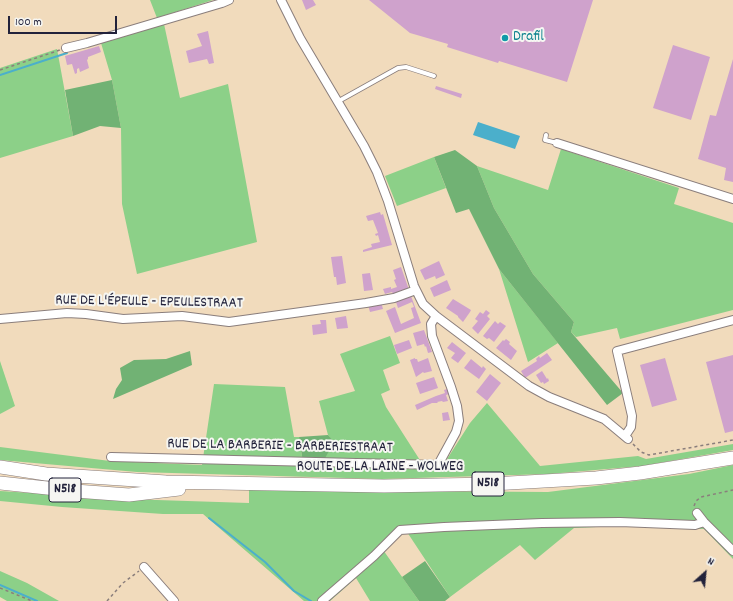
<!DOCTYPE html>
<html>
<head>
<meta charset="utf-8">
<style>
  body { margin:0 }
  #map { position:relative; width:733px; height:601px; overflow:hidden; background:#f1dbbc; font-family:Dekko,sans-serif }
  canvas { display:block }
  .north { position:absolute; left:685px; top:553px; width:40px; height:40px; -webkit-text-stroke:3px #f6f6f2; paint-order:stroke; rotate:27deg; font-size:11px; font-weight:700; line-height:16px; text-align:center; color:#22223b }
  .north::after { content:''; display:block; margin:auto; width:14px; height:18px; background:#22223b; clip-path:polygon(50% 0,100% 100%,50% 72%,0 100%) }
  .scale { position:absolute; left:8px; top:16px; width:109px; height:18px; box-sizing:border-box; border:2px solid #22223b; border-top:0; padding-left:5px; font-size:12px; line-height:14px; white-space:nowrap; color:#22223b; -webkit-text-stroke:3px #f6f6f2; paint-order:stroke }
</style>
</head>
<body>
<div id="map">
<canvas width="733" height="601"></canvas>
<div class="north">N</div>
<div class="scale">100 m</div>
</div>
<script>
const g = document.querySelector('canvas').getContext('2d');
g.lineJoin = 'round';
function paint(path, color) { g.fillStyle = color; g.fill(path, 'evenodd'); }
const toPath = rows => new Path2D(rows.map(r => 'M' + r).join(''));
function stroke(path, color, width, dash) { g.strokeStyle = color; g.lineWidth = width; g.lineCap = dash ? 'butt' : 'round'; g.setLineDash(dash || []); g.stroke(path); }
function write(font, color, halo, rows, align = 'center') {
  g.font = font + ' Dekko,sans-serif'; g.lineWidth = 4; g.setLineDash([]); g.textBaseline = 'middle'; g.strokeStyle = halo; g.fillStyle = color; for (const [text, x, y, turn = 0] of rows) {
    g.save(); g.translate(x, y); g.rotate((+turn || 0) * Math.PI / 180); g.textAlign = isNaN(turn) ? turn : align; if (halo) g.strokeText(text, 0, 0); g.fillText(text, 0, 0); g.restore();
  }
}
const green = toPath([
  [150,0,213,0,157,18],
  [164,24,180,98,228,84,257,242,137,274,122,204,121,128,112,80,101,43],
  [57,49,73,136,0,158,0,68],
  [561,149,679,188,674,204,733,223,733,310,620,339,617,328,576,337,571,332,574,322,533,274,494,208,477,166,548,190],
  [434,157,446,188,397,206,385,176],
  [499,269,558,343,528,362],
  [390,336,400,363,383,370,390,390,381,394,386,407,425,468,442,467,470,423,487,403,540,466,638,456,646,459,733,444,733,450,642,466,549,474,382,479,137,472,0,460,0,447,110,461,202,465,214,384,285,387,294,437,299,437,304,469,333,442,328,435,319,401,355,391,340,354],
  [0,361,15,406,0,414],
  [733,465,733,559,704,529,620,526,574,528,535,560,520,545,450,597,407,532,397,527,381,547,419,601,370,601,356,578,330,601,304,601,203,514,163,514,62,507,0,501,0,491,126,499,249,503,249,490,548,492,689,474],
  [0,571,27,583,59,601,7,601,0,597]
]);
const forest = toPath([
  [112,80,121,128,100,126,73,136,65,90],
  [455,150,477,166,494,208,533,274,574,322,571,332,623,393,607,405,499,269,469,209,456,213,434,157],
  [190,351,192,365,113,399,116,389,122,380,120,368,134,360,166,359],
  [328,435,334,442,319,469,304,469,299,437],
  [425,561,450,597,445,601,419,601,402,577]
]);
const water = toPath([
  [478,122,520,136,515,149,473,135]
]);
const stream = toPath([
  [0,75,67,53],
  [209,518,265,562,294,591,311,601],
  [0,585,37,601]
]);
const building = toPath([
  [302,0,313,0,316,5,306,10],
  [369,0,593,0,567,82,499,61,498,63,447,47,448,44,410,33],
  [208,31,214,63,209,64,207,59,189,63,186,51,202,46,197,34],
  [673,45,710,57,691,120,653,108],
  [99,46,101,52,88,57,88,59,87,60,89,68,80,72,79,68,77,69,77,73,75,74,72,64,67,65,65,56],
  [733,59,733,182,724,180,726,168,698,159,710,115,716,116],
  [436,86,462,94,461,98,435,89],
  [380,212,381,215,383,214,392,245,363,252,363,250,372,247,371,244,380,242,378,235,376,236,375,234,378,233,373,220,368,221,366,216],
  [342,256,346,283,337,285,336,277,334,277,331,257],
  [439,261,445,275,436,279,435,276,425,280,420,270],
  [401,267,408,287,408,289,393,294,392,292,385,294,383,289,391,287,391,289,397,287,394,280,396,279,393,270],
  [370,273,373,290,364,291,362,274],
  [447,280,451,290,434,297,430,288],
  [411,296,421,323,395,333,386,311,395,307,401,324,414,318,411,308,414,307,412,302,398,308,396,302],
  [453,299,471,310,470,312,463,322,458,317,458,316,446,308],
  [381,302,383,309,370,312,368,305],
  [486,310,490,313,487,316,490,319,478,334,472,328,478,321,475,319,480,312,483,314],
  [346,316,348,328,337,329,335,318],
  [320,320,326,320,327,333,313,335,312,325,321,324],
  [495,321,498,324,500,322,506,326,494,342,489,338,487,339,483,336],
  [424,330,432,352,428,353,426,346,425,347,424,344,417,346,413,333],
  [506,339,510,342,509,344,517,351,511,360,496,348,503,340,504,341],
  [409,340,412,348,397,354,394,345],
  [452,342,466,353,458,363,451,358,455,353,447,348],
  [547,353,552,360,525,378,521,371,537,361,536,359,539,356,540,358],
  [733,355,733,431,725,433,706,362],
  [415,358,415,359,417,359,418,362,428,358,432,371,424,373,423,372,416,377,410,360],
  [665,358,677,400,652,407,640,365],
  [471,359,482,368,483,366,486,369,479,379,464,368],
  [542,371,547,379,548,378,549,381,544,384,543,382,541,383,536,375],
  [490,374,501,383,487,401,476,392],
  [434,377,438,388,420,394,416,383],
  [447,389,449,394,446,395,448,401,443,402,442,401,437,402,438,403,432,403,417,410,415,405,436,396,445,393,444,390],
  [448,412,450,420,443,421,442,413]
]);
const path = toPath([
  [0,70,60,50],
  [633,444,641,452,649,455,733,440],
  [694,506,696,501,701,497,733,490],
  [0,588,32,601],
  [107,601,123,583,139,571]
]);
const service = toPath([
  [337,102,398,68,406,67,434,76],
  [546,135,545,140,557,143]
]);
const minor = toPath([
  [281,0,300,38,364,146,377,172,388,201,414,286,423,304,436,316,529,386,549,397,604,419,628,439],
  [66,48,87,43,222,3,229,0],
  [557,143,733,199],
  [0,319,67,313,86,314,123,319,182,316,229,322,366,303,394,298,416,290],
  [625,436,631,427,632,416,617,351,733,320],
  [111,457,438,465,456,432,459,421,457,406,451,387,432,336,431,324,436,316],
  [697,513,704,522,733,551],
  [144,567,174,601],
  [322,601,374,556,400,530,444,527,542,523,620,522,695,525,704,522]
]);
const trunk = toPath([
  [0,467,46,474,166,482,384,486,492,484,596,478,640,473,733,458],
  [0,483,75,491,129,495,179,489]
]);
const markers = [
  [505,38,4,"#0f9aa8"]
];
const shields = [
  [488,484,32],
  [65,490,32]
];
const shieldNames = [
  ["N518",488,484],
  ["N518",65,490]
];
const cultureNames = [
  ["Drafil",513,38]
];
const streetNames = [
  ["RUE DE L'ÉPEULE - EPEULESTRAAT",149,303,1],
  ["RUE DE LA BARBERIE - BARBERIESTRAAT",280,447,1],
  ["ROUTE DE LA LAINE - WOLWEG",380,468]
];
paint(green, '#8cd088');
paint(forest, '#71b274');
paint(water, '#4bafcb');
stroke(stream, '#4bafcb', 2);
paint(building, '#cfa2cc');
stroke(service, '#8a7e7c', 5.5);
stroke(minor, '#8a7e7c', 10);
stroke(trunk, '#8a7e7c', 14);
stroke(path, '#8a7e7c', 1.5, [3, 3]);
stroke(service, '#fff', 4);
stroke(minor, '#fff', 8);
stroke(trunk, '#fff', 13);
for (const [x, y, r, color] of markers) { const dot = new Path2D(); dot.arc(x, y, r, 0, 2 * Math.PI); g.fillStyle = color; g.fill(dot); stroke(dot, '#f6f6f2', 1.5); }
for (const [x, y, w] of shields) { const box = new Path2D(); box.roundRect(x - w / 2, y - 12, w, 24, 3); g.fillStyle = '#f6f6f2'; g.fill(box); stroke(box, '#22223b', 1); }
write('bold 14px', '#22223b', null, shieldNames);
write('15px', '#0d838f', '#f6f6f2', cultureNames, 'left');
write('15px', '#22223b', '#f6f6f2', streetNames);
</script>
</body>
</html>
